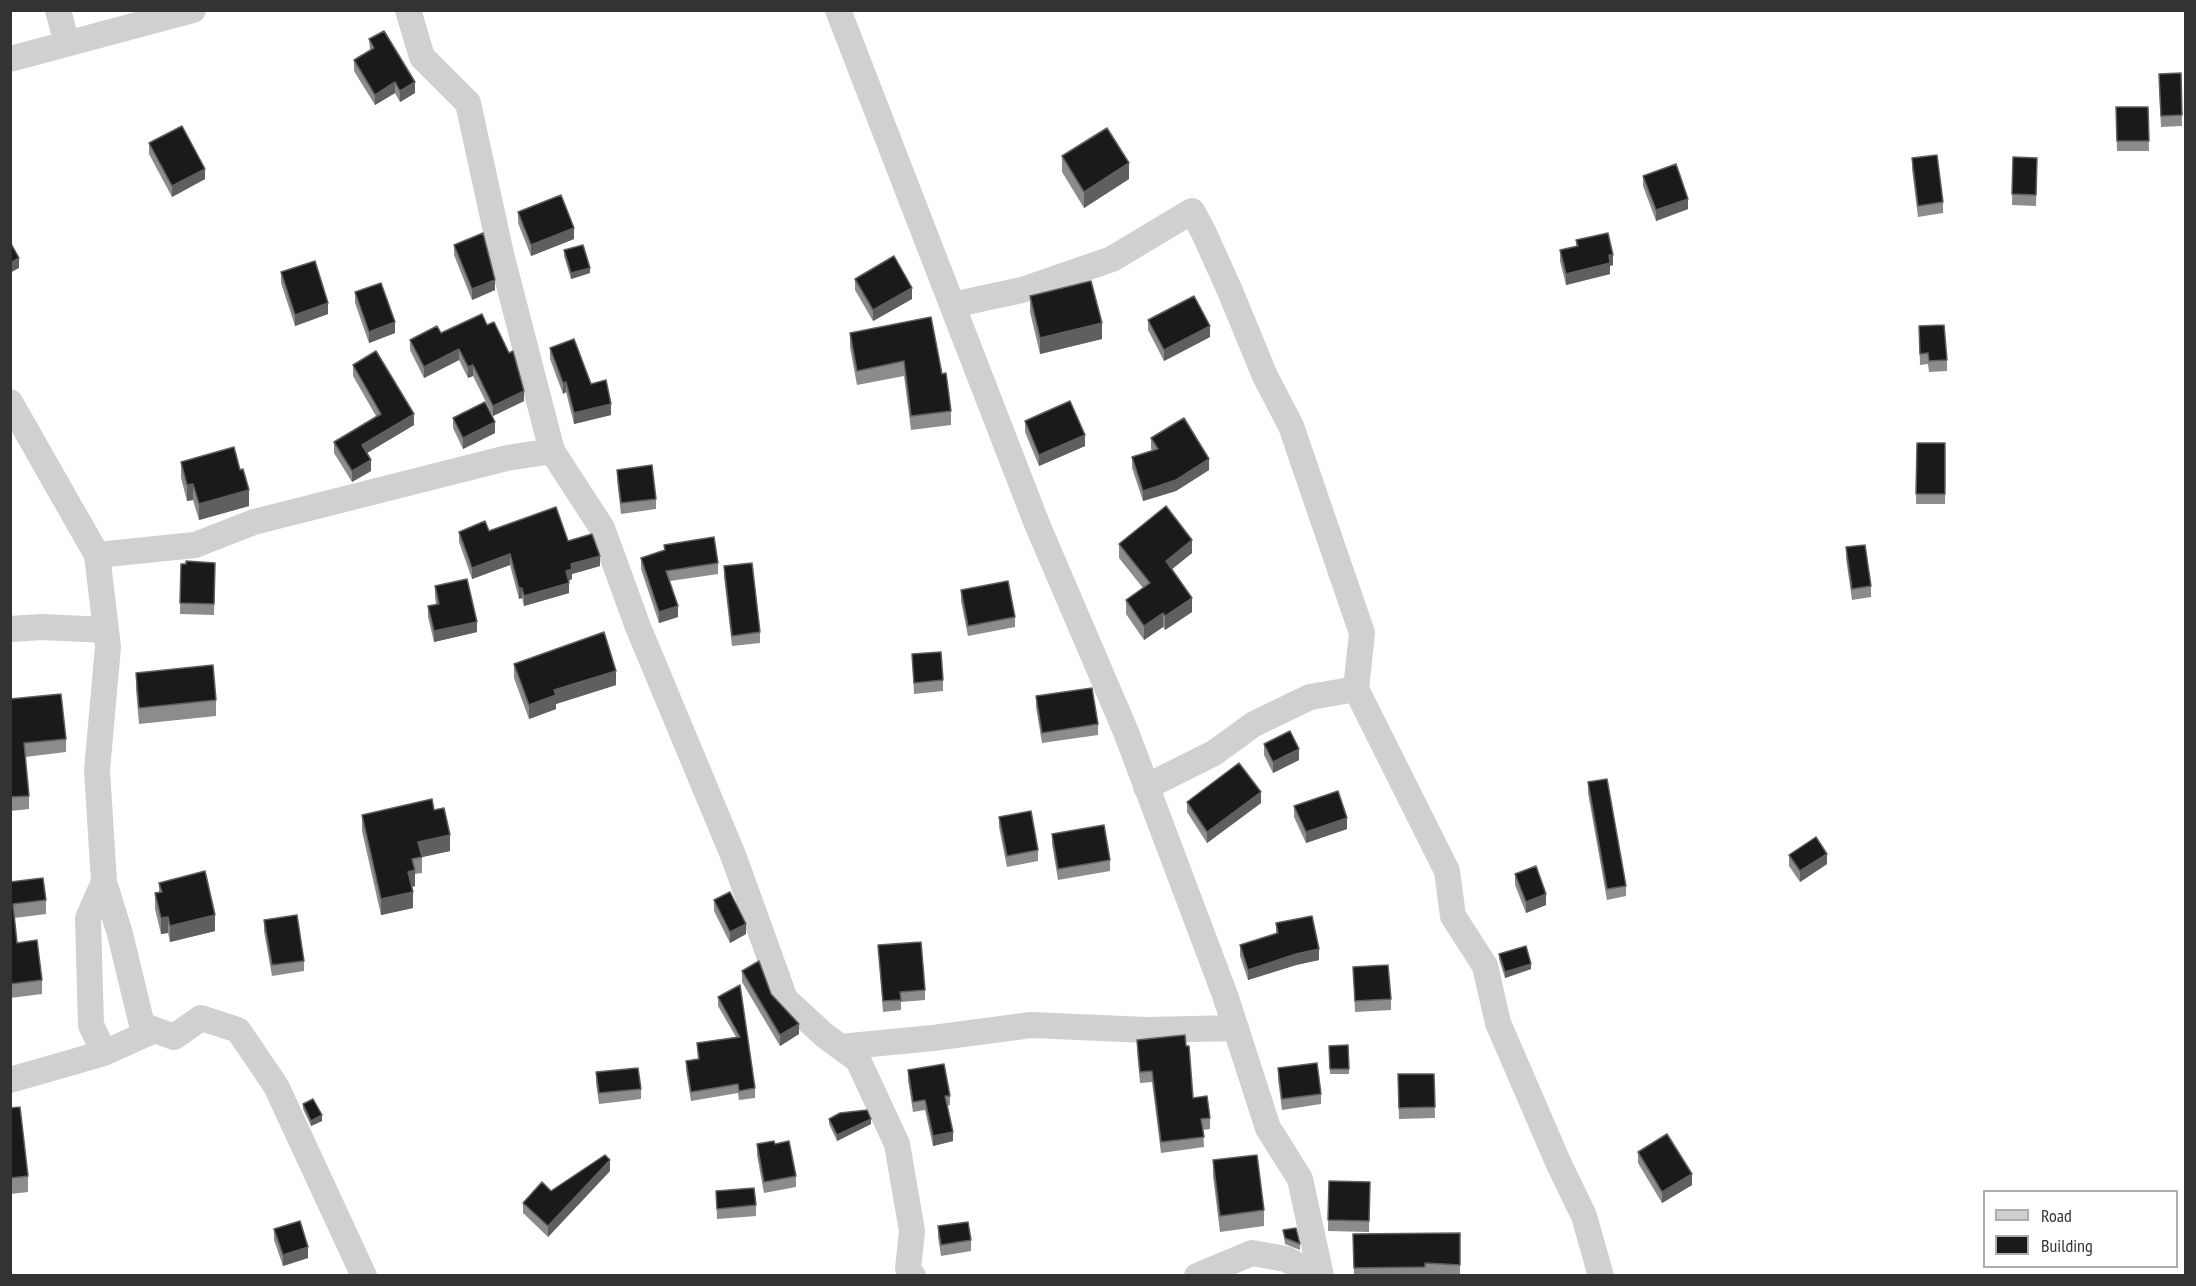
<!DOCTYPE html>
<html>
<head>
<meta charset="utf-8">
<style>
  body { margin:0 }
  #map { position:relative; width:2196px; height:1286px; overflow:hidden; background:#fff; font-family:"PT Sans Narrow",sans-serif }
  canvas { display:block }
  .frame { position:absolute; inset:0; border:12px solid #333; pointer-events:none }
  .legend { position:absolute; left:1983px; top:1190px; width:195px; height:78px; box-sizing:border-box; background:#fff; border:2px solid #adadad; margin:0; padding:8px 10px; list-style:none; font-size:18px; color:#333 }
  .legend li { display:flex; align-items:center; gap:12px; height:30px }
  .legend b { width:30px; border:2px solid #adadad }
</style>
</head>
<body>
<div id="map">
<canvas width="2196" height="1286"></canvas>
<div class="frame"></div>
<ul class="legend">
<li><b style="height:8px;background:#d0d0d0"></b>Road</li>
<li><b style="height:16px;background:#1a1a1a"></b>Building</li>
</ul>
</div>
<script>
const g = document.querySelector('canvas').getContext('2d');
g.lineJoin = 'round';
const toPath = rows => new Path2D(rows.map(r => 'M' + r).join(''));
function stroke(path, color, width, dash) { g.strokeStyle = color; g.lineWidth = width; g.lineCap = dash ? 'butt' : 'round'; g.setLineDash(dash || []); g.stroke(path); }
function paint(path, color) { g.fillStyle = color; g.fill(path, 'evenodd'); }
const minor = toPath([
  [58,10,67,44],
  [408,10,422,57,468,103,501,254,552,451],
  [838,10,1037,524,1126,732,1225,995,1268,1128,1300,1179,1321,1276],
  [10,59,193,10],
  [952,305,1022,290,1112,259,1192,211,1203,231,1230,291,1265,376,1291,426,1362,633,1356,689,1310,697,1254,724,1214,753,1146,787],
  [10,402,97,555,108,647,97,770,104,882,120,934,142,1025,174,1037,201,1018,238,1030,276,1086,364,1276],
  [97,555,195,545,254,522,507,458,552,451,602,528,638,627,733,855,785,999,824,1035,858,1060,897,1144,912,1231,908,1269,913,1276],
  [10,629,41,627,106,630],
  [1356,689,1447,871,1453,916,1485,966,1498,1023,1558,1162,1584,1216,1601,1276],
  [104,882,88,918,91,1025,104,1053],
  [840,1047,933,1038,1031,1025,1147,1030,1236,1028],
  [10,1080,104,1053,155,1030],
  [1197,1276,1252,1253,1286,1259,1317,1276]
]);
const wall = toPath([
  [369,39,415,93,400,102,395,93,375,105,354,71,354,60,370,50],
  [2181,73,2182,126,2161,127,2159,85],
  [2116,107,2148,107,2149,151,2117,151],
  [149,143,205,179,172,197,149,154],
  [1062,156,1129,179,1084,208,1062,172],
  [2013,157,2037,158,2036,206,2012,205],
  [1912,158,1943,202,1943,213,1918,217,1912,169],
  [1643,176,1688,209,1656,221,1643,186],
  [518,212,574,239,531,256,518,223],
  [1576,240,1613,265,1610,266,1610,274,1566,285,1560,261,1560,250,1576,246],
  [454,245,495,290,472,300,454,255],
  [564,250,590,273,571,279,564,256],
  [281,272,328,314,295,326,281,283],
  [855,279,912,299,873,321,855,290],
  [355,292,395,333,369,343,355,303],
  [1030,296,1102,339,1040,354,1030,312],
  [1148,320,1210,337,1164,361,1148,330],
  [1919,326,1947,360,1947,371,1929,372,1928,364,1920,365],
  [441,333,524,401,493,416,473,376,468,378,459,360,424,378,410,350,410,340],
  [850,333,942,374,951,411,951,425,911,430,904,376,857,385,850,347],
  [550,348,611,415,574,424,566,392,563,394,550,359],
  [353,365,414,425,367,453,371,471,352,482,334,453,334,442,376,416,353,376],
  [453,418,495,433,463,449,453,428],
  [1025,421,1085,446,1039,466,1025,432],
  [1151,438,1209,470,1176,491,1143,501,1132,468,1132,457,1152,450,1151,449],
  [1917,443,1945,443,1945,504,1916,504],
  [181,462,249,506,199,520,193,500,187,501,181,478],
  [617,470,656,499,656,509,621,514,617,480],
  [489,531,568,541,600,566,572,574,572,579,569,581,569,593,524,606,522,598,519,599,510,565,472,579,459,542,459,532],
  [1119,544,1192,553,1172,569,1192,612,1165,630,1163,627,1144,640,1126,614,1126,600,1143,588,1119,558],
  [664,545,718,563,718,574,670,581,678,617,659,623,641,569,641,558,664,551],
  [1846,547,1871,586,1871,597,1852,600,1846,558],
  [215,563,214,615,180,614,181,564],
  [724,566,760,632,760,643,732,646,724,577],
  [435,586,477,632,434,642,428,617,428,606,436,604,435,597],
  [961,590,1015,617,1015,627,968,636,961,601],
  [912,654,943,680,943,691,914,694],
  [514,664,616,685,556,704,556,709,529,719,514,678],
  [136,673,216,700,216,716,139,724,136,689],
  [1036,696,1098,724,1098,735,1042,743,1036,707],
  [10,699,66,739,66,752,25,757,29,796,29,809,10,811],
  [1264,744,1299,760,1273,773,1264,755],
  [1588,782,1626,886,1626,896,1607,900,1588,793],
  [1187,802,1261,803,1207,843,1187,812],
  [1294,806,1347,829,1306,843,1294,817],
  [434,810,450,851,422,857,422,873,415,874,415,886,412,887,413,908,381,915,362,831,362,815],
  [999,817,1038,850,1038,861,1007,867,999,827],
  [1052,834,1110,860,1110,871,1058,880,1052,844],
  [1789,855,1827,864,1800,882,1789,866],
  [1515,874,1546,905,1526,913,1515,885],
  [10,882,46,900,46,914,14,918,17,943,42,980,42,994,10,998],
  [159,883,215,931,170,942,168,933,161,934,155,909,155,893,159,892],
  [714,900,746,934,730,943,714,911],
  [264,920,304,961,304,971,272,976,264,931],
  [1276,923,1319,960,1296,965,1248,980,1240,956,1240,945,1276,933],
  [878,945,925,990,925,1000,901,1002,901,1010,883,1012],
  [1499,954,1531,969,1505,978,1499,959],
  [1353,967,1391,999,1391,1010,1355,1012],
  [742,971,771,994,799,1034,780,1046,742,982],
  [740,985,755,1088,755,1098,739,1100,738,1093,691,1101,686,1070,686,1061,698,1059,697,1043,736,1037,718,1006,718,997],
  [1137,1040,1210,1118,1210,1129,1203,1130,1204,1147,1161,1153,1152,1082,1140,1083,1137,1051],
  [1329,1046,1349,1069,1349,1074,1330,1074],
  [1278,1068,1321,1094,1321,1104,1282,1110,1278,1079],
  [908,1070,950,1096,950,1105,947,1106,953,1141,933,1146,925,1110,913,1112,908,1080],
  [596,1072,641,1089,641,1099,599,1104,596,1083],
  [1398,1074,1434,1074,1435,1118,1399,1119],
  [303,1104,322,1121,311,1126,303,1109],
  [10,1108,28,1176,28,1192,10,1194],
  [829,1119,871,1124,837,1141,829,1124],
  [757,1144,796,1176,796,1187,764,1193,757,1155],
  [1638,1152,1692,1185,1662,1203,1638,1163],
  [1213,1160,1264,1210,1264,1226,1220,1232,1213,1176],
  [610,1171,548,1237,523,1213,523,1203],
  [1329,1181,1370,1182,1369,1232,1328,1231],
  [716,1191,756,1205,756,1216,717,1219],
  [938,1226,971,1240,971,1251,941,1256,938,1237],
  [274,1229,308,1258,283,1266,274,1240],
  [1283,1230,1300,1244,1300,1250,1285,1244],
  [1460,1233,1460,1275,1354,1275,1353,1234]
]);
const shadedWall = toPath([
  [395,82,395,93,375,105,375,95],
  [415,82,415,93,400,102,400,91],
  [1129,163,1129,179,1084,208,1084,192],
  [205,169,205,179,172,197,172,186],
  [1688,199,1688,209,1656,221,1656,210],
  [574,228,574,239,531,256,531,245],
  [1609,255,1613,255,1613,265,1610,266,1610,274,1566,285,1566,274],
  [19,258,19,268,10,273,10,263],
  [590,268,590,273,571,279,571,273],
  [495,280,495,290,472,300,472,289],
  [912,288,912,299,873,321,873,310],
  [328,303,328,314,295,326,295,315],
  [395,322,395,333,369,343,369,332],
  [1102,323,1102,339,1040,354,1040,338],
  [1210,326,1210,337,1164,361,1164,350],
  [459,349,459,360,424,378,424,367],
  [473,365,473,376,468,378,468,367],
  [566,382,566,392,563,394,563,383],
  [524,391,524,401,493,416,493,406],
  [611,404,611,415,574,424,574,413],
  [414,414,414,425,362,456,362,445],
  [495,422,495,433,463,449,463,438],
  [1085,435,1085,446,1039,466,1039,455],
  [1209,459,1209,470,1176,491,1143,501,1143,491],
  [371,460,371,471,352,482,352,471],
  [193,484,193,500,187,501,187,485],
  [249,490,249,506,199,520,199,504],
  [1192,540,1192,553,1166,574,1166,561],
  [510,554,510,565,472,579,472,568],
  [600,556,600,566,572,574,572,579,566,581,566,571,571,564],
  [569,583,569,593,524,606,524,596],
  [519,588,522,588,522,598,519,599],
  [1192,598,1192,612,1165,630,1165,616],
  [678,606,678,617,659,623,659,612],
  [1163,613,1163,627,1144,640,1144,626],
  [477,622,477,632,434,642,434,631],
  [616,671,616,685,556,704,556,709,529,719,529,705,554,690],
  [1299,749,1299,760,1273,773,1273,762],
  [1261,792,1261,803,1207,843,1207,832],
  [1347,818,1347,829,1306,843,1306,832],
  [450,835,450,851,418,858,418,842],
  [1827,854,1827,864,1800,882,1800,871],
  [415,870,415,886,408,888,408,872],
  [413,892,413,908,381,915,381,899],
  [1546,894,1546,905,1526,913,1526,902],
  [215,915,215,931,170,942,170,926],
  [168,917,168,933,161,934,161,918],
  [746,924,746,934,730,943,730,932],
  [1319,949,1319,960,1296,965,1248,980,1248,970,1296,954],
  [1531,964,1531,969,1505,978,1505,972],
  [799,1024,799,1034,780,1046,780,1035],
  [322,1115,322,1121,311,1126,311,1121],
  [871,1119,871,1124,837,1141,837,1135],
  [953,1132,953,1141,933,1146,933,1136],
  [610,1160,610,1171,548,1237,548,1226],
  [1692,1174,1692,1185,1662,1203,1662,1192],
  [308,1247,308,1258,283,1266,283,1255]
]);
const building = toPath([
  [384,31,415,82,400,91,395,82,375,95,354,60,374,48,369,39,384,31],
  [2181,73,2182,115,2161,116,2159,74,2181,73],
  [2116,107,2148,107,2149,141,2117,141,2116,107],
  [182,126,205,169,172,186,149,143,182,126],
  [1107,128,1129,163,1084,192,1062,156,1107,128],
  [1937,155,1943,202,1918,206,1912,158,1937,155],
  [2013,157,2037,158,2036,195,2012,194,2013,157],
  [1676,164,1688,199,1656,210,1643,176,1676,164],
  [561,195,574,228,531,245,518,212,561,195],
  [483,233,495,280,472,289,454,245,483,233],
  [1608,233,1613,255,1609,255,1610,263,1566,274,1560,250,1578,246,1576,240,1608,233],
  [10,242,19,258,10,263,10,242],
  [583,245,590,268,571,273,564,250,583,245],
  [894,256,912,288,873,310,855,279,894,256],
  [315,261,328,303,295,315,281,272,315,261],
  [1091,281,1102,323,1040,338,1030,296,1091,281],
  [381,283,395,322,369,332,355,292,381,283],
  [1194,296,1210,326,1164,350,1148,320,1194,296],
  [482,314,487,325,494,322,509,353,513,351,524,391,493,406,473,365,468,367,459,349,424,367,410,340,437,326,441,333,482,314],
  [931,317,942,374,946,373,951,411,911,416,904,361,857,371,850,333,931,317],
  [1944,325,1947,360,1929,361,1928,353,1920,354,1919,326,1944,325],
  [574,339,591,384,606,380,611,404,574,413,566,382,563,383,550,348,574,339],
  [376,351,414,414,362,445,371,460,352,471,334,442,381,414,353,365,376,351],
  [1070,401,1085,435,1039,455,1025,421,1070,401],
  [485,402,495,422,463,438,453,418,485,402],
  [1184,418,1209,459,1176,480,1143,491,1132,457,1158,449,1151,438,1184,418],
  [1917,443,1945,443,1945,494,1916,494,1917,443],
  [234,447,240,470,243,469,249,490,199,504,193,484,187,485,181,462,234,447],
  [652,465,656,499,621,503,617,470,652,465],
  [1166,506,1192,540,1166,561,1192,598,1165,616,1163,613,1144,626,1126,600,1150,583,1119,544,1166,506],
  [556,507,568,541,592,534,600,556,571,564,572,569,566,571,569,583,524,596,522,588,519,588,510,554,472,568,459,532,485,521,489,531,556,507],
  [714,537,718,563,666,571,678,606,659,612,641,558,665,550,664,545,714,537],
  [1865,545,1871,586,1852,589,1846,547,1865,545],
  [186,561,215,563,214,604,180,603,181,564,186,564,186,561],
  [752,563,760,632,732,636,724,566,752,563],
  [467,579,477,622,434,631,428,606,439,604,435,586,467,579],
  [1008,581,1015,617,968,626,961,590,1008,581],
  [604,632,616,671,554,690,556,695,529,705,514,664,604,632],
  [941,652,943,680,914,683,912,654,941,652],
  [213,665,216,700,139,708,136,673,213,665],
  [1092,688,1098,724,1042,733,1036,696,1092,688],
  [61,694,66,739,24,743,29,796,10,797,10,699,61,694],
  [1290,731,1299,749,1273,762,1264,744,1290,731],
  [1239,763,1261,792,1207,832,1187,802,1239,763],
  [1607,779,1626,886,1607,889,1588,782,1607,779],
  [1338,791,1347,818,1306,832,1294,806,1338,791],
  [432,799,434,810,444,808,450,835,418,842,422,857,412,859,415,870,408,872,413,892,381,899,362,815,432,799],
  [1031,811,1038,850,1007,856,999,817,1031,811],
  [1104,825,1110,860,1058,869,1052,834,1104,825],
  [1816,837,1827,854,1800,871,1789,855,1816,837],
  [1536,866,1546,894,1526,902,1515,874,1536,866],
  [205,871,215,915,170,926,168,917,161,918,155,893,162,892,159,883,205,871],
  [43,878,46,900,13,904,17,943,37,940,42,980,10,984,10,882,43,878],
  [730,892,746,924,730,932,714,900,730,892],
  [297,915,304,961,272,965,264,920,297,915],
  [1312,916,1319,949,1296,954,1248,970,1240,945,1278,933,1276,923,1312,916],
  [921,942,925,990,900,992,901,1000,883,1001,878,945,921,942],
  [1526,946,1531,964,1505,972,1499,954,1526,946],
  [759,961,771,994,799,1024,780,1035,742,971,759,961],
  [1388,965,1391,999,1355,1001,1353,967,1388,965],
  [740,985,755,1088,739,1091,738,1084,691,1092,686,1061,699,1059,697,1043,740,1037,718,997,740,985],
  [1185,1035,1186,1046,1189,1046,1193,1098,1207,1096,1210,1118,1201,1119,1204,1137,1161,1142,1152,1071,1140,1072,1137,1040,1185,1035],
  [1348,1045,1349,1069,1330,1069,1329,1046,1348,1045],
  [1317,1063,1321,1094,1282,1099,1278,1068,1317,1063],
  [944,1064,950,1096,945,1096,953,1132,933,1136,925,1100,913,1102,908,1070,944,1064],
  [638,1068,641,1089,599,1093,596,1072,638,1068],
  [1398,1074,1434,1074,1435,1107,1399,1108,1398,1074],
  [313,1099,322,1115,311,1121,303,1104,313,1099],
  [20,1107,28,1176,10,1178,10,1108,20,1107],
  [867,1110,871,1119,837,1135,829,1119,840,1113,867,1110],
  [1667,1134,1692,1174,1662,1192,1638,1152,1667,1134],
  [774,1141,775,1144,789,1141,796,1176,764,1182,757,1144,774,1141],
  [605,1155,610,1160,548,1226,523,1203,542,1182,551,1191,605,1155],
  [1257,1155,1264,1210,1220,1216,1213,1160,1257,1155],
  [1329,1181,1370,1182,1369,1221,1328,1220,1329,1181],
  [754,1188,756,1205,717,1209,716,1191,754,1188],
  [300,1221,308,1247,283,1255,274,1229,300,1221],
  [968,1222,971,1240,941,1245,938,1226,968,1222],
  [1296,1228,1300,1244,1285,1238,1283,1230,1296,1228],
  [1460,1233,1460,1265,1425,1263,1425,1267,1354,1268,1353,1234,1460,1233]
]);
stroke(minor, '#d0d0d0', 26);
paint(wall, '#8c8c8c');
paint(shadedWall, '#5f5f5f');
paint(building, '#1a1a1a');
stroke(building, '#5f5f5f', 1.5);
</script>
</body>
</html>
